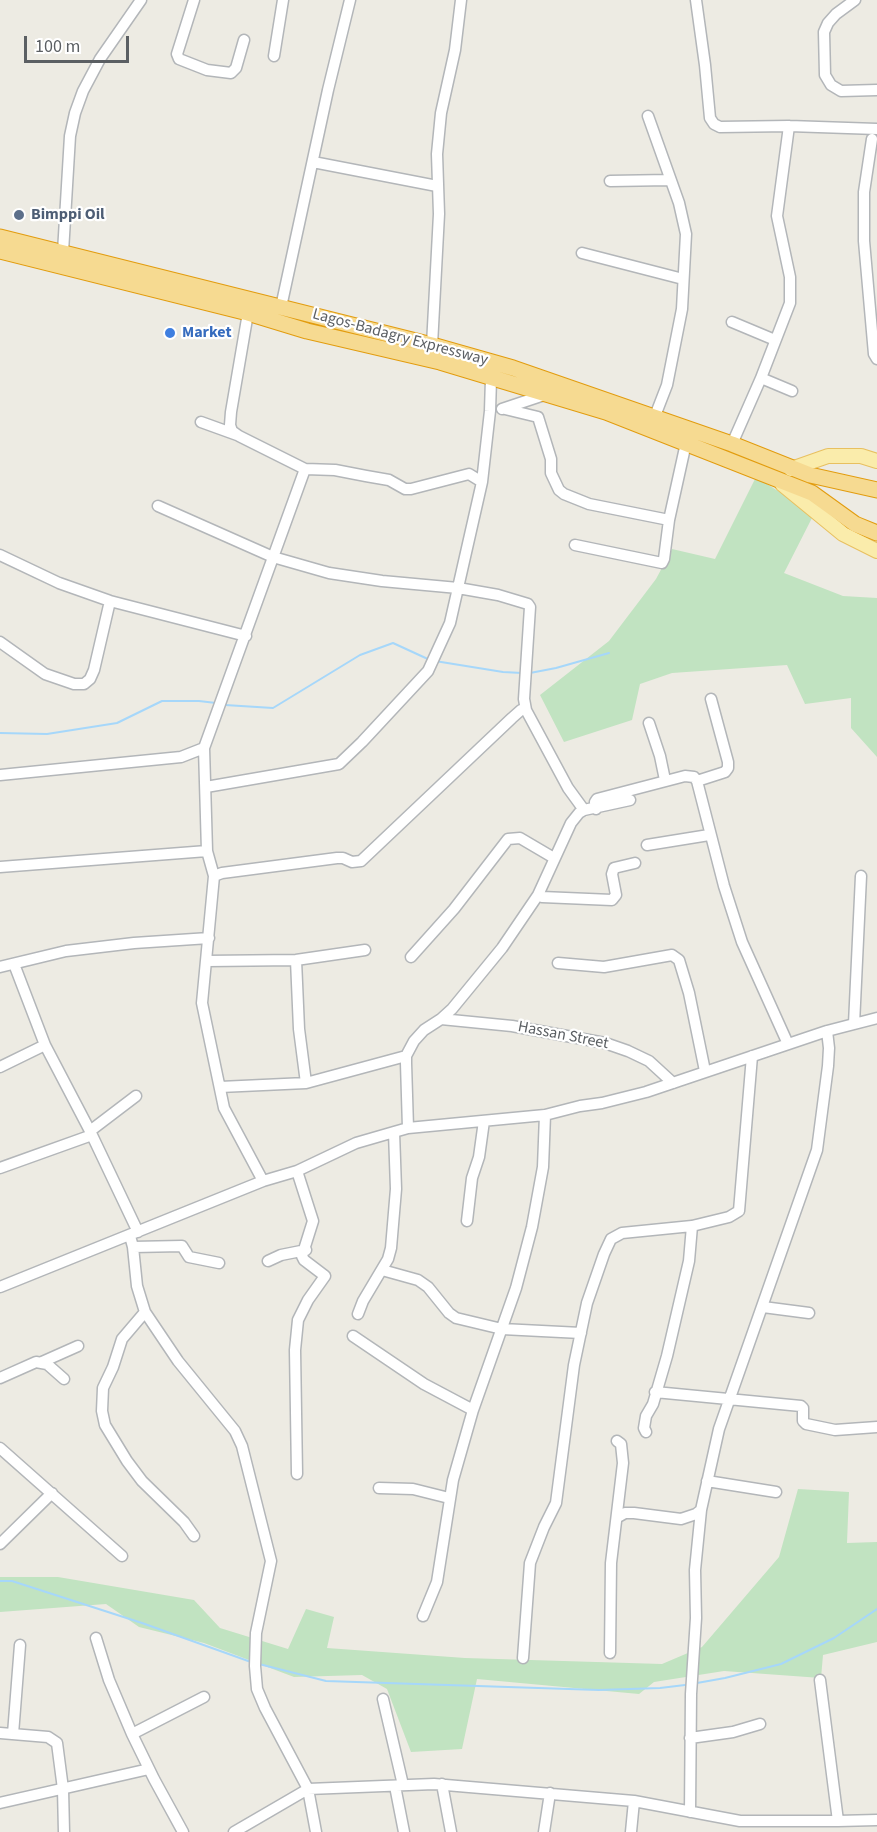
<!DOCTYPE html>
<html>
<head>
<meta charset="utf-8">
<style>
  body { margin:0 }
  #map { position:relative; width:877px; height:1832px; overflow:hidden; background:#edebe3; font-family:"Source Sans 3",sans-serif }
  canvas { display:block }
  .scale { position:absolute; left:24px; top:36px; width:105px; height:27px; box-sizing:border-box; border:3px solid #5b5f63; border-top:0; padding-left:8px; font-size:18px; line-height:21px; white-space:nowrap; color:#5b5f63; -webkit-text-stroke:4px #fff; paint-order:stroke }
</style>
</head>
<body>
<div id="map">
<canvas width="877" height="1832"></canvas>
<div class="scale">100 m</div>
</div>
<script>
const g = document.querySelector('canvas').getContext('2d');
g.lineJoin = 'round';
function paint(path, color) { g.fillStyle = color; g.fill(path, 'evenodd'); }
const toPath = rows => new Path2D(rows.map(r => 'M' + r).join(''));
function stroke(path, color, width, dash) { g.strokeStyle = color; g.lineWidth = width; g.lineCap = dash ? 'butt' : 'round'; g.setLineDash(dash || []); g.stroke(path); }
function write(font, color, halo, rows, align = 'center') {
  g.font = font + ' "Source Sans 3",sans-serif'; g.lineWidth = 4.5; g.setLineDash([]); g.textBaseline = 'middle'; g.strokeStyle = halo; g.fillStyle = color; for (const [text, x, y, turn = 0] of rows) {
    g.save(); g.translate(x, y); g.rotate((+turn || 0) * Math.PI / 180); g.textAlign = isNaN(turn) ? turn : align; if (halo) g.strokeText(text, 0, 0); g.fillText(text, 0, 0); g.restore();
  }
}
const green = toPath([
  [756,477,814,514,784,573,843,596,877,598,877,757,851,728,851,698,805,704,787,665,672,673,640,684,632,720,564,742,540,695,609,641,656,579,672,549,715,559],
  [798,1489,849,1492,847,1543,877,1542,877,1642,823,1655,821,1678,724,1671,654,1682,639,1694,477,1679,462,1749,411,1752,387,1689,362,1675,294,1677,204,1643,139,1627,106,1604,0,1612,0,1577,58,1577,194,1600,220,1628,288,1649,306,1609,334,1617,327,1648,465,1658,662,1664,702,1647,779,1557]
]);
const stream = toPath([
  [435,661,503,672,522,673],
  [530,673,556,668,609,653],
  [225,705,273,708,360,655,393,643,430,660],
  [0,733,47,734,117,723,162,701,199,701,216,703],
  [0,1581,12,1581,142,1623,251,1662],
  [259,1664,326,1681,599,1690,660,1688,685,1685],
  [697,1683,725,1678,781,1664,834,1638,877,1609]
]);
const minor = toPath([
  [194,0,177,54,179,59,207,70,231,73,236,68,244,40],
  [696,0,705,65,710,118,714,124,720,127,789,126,877,129],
  [855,0,836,14,828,23,824,32,825,75,831,85,841,91,877,90],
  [274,56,283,0],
  [648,116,679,203,686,234,682,309,667,385,655,416],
  [789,126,777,216,790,277,790,303,761,378,792,391],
  [872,139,864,192,864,241,874,354,877,359],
  [313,162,437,186],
  [610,181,669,180],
  [63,252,70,136,75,113,83,91,100,59,141,0],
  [582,253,683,279],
  [281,307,328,90,350,0],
  [248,313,231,412,230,425,232,431,239,436,305,469,335,470,366,476,389,480,405,489,411,489,469,474,482,482],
  [732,322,775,340],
  [432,345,439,214,437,154,441,113,455,50,461,0],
  [502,409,547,394],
  [505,409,538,417,551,459,551,473,559,490,564,494,589,504,669,520],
  [201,422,237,435],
  [732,444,761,378],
  [158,506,273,557,329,573,382,581,458,588,498,595,528,604,530,607,524,699,526,710,568,788,584,810],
  [575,545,662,563,664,559,669,520,686,443],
  [0,555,59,583,110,601,246,636],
  [0,642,45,674,74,684,84,684,90,679,94,670,110,601],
  [649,723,660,756,665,780],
  [0,775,181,757,204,748],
  [697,781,724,886,742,942,788,1044],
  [206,787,339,764,362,742,428,671,450,623,482,482,490,411,491,379],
  [596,809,595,802,597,799,685,776,694,777,697,781,725,772,728,768,728,762,711,699],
  [647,845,709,835],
  [0,867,207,851],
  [214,876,222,873,337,858,343,858,352,862,361,861,512,718,521,710,526,710],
  [538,895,542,897,612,900,616,895,612,874,614,868,635,863],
  [411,957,454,909,508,839,520,838,554,858],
  [296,960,299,1029,306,1083],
  [207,961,296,960,365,950],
  [558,963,604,967,672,955,679,960,689,993,705,1071],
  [14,964,45,1045,90,1131,138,1232],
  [0,967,66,951,134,943,209,938],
  [441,1019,512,1026,605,1043,628,1051,649,1061,673,1083],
  [854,1024,861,876],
  [0,1067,45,1045],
  [220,1087,306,1083,406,1056],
  [408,1128,406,1063,406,1056,414,1041,424,1030,441,1019,452,1009,502,948,538,895,571,823,579,813,584,810,630,800],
  [90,1131,136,1096],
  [0,1168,92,1135],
  [297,1171,313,1221,302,1256,304,1260,325,1276,308,1300,298,1320,295,1350,297,1474],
  [263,1181,224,1108,202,1003,214,876,207,851,204,748,305,469],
  [467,1221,472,1178,479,1157,484,1121],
  [130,1236,133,1247,137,1286,145,1312,178,1361,235,1431,242,1446,271,1561,256,1633,255,1666,257,1689,265,1708,308,1789,316,1832],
  [133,1247,182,1246,189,1257,219,1263],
  [268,1261,281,1255,306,1250],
  [382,1270,418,1280,428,1287,449,1313,456,1318,502,1329,581,1333],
  [0,1287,263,1181,297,1171,356,1143,394,1132,408,1128,545,1115,580,1106,602,1103,646,1092,827,1031,877,1018],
  [763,1307,809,1313],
  [145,1312,122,1339,113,1367,103,1388,102,1411,105,1425,127,1461,142,1481,184,1522,194,1536],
  [358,1314,363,1301,388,1259,391,1248,396,1189,394,1132],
  [353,1336,424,1384,473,1410],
  [42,1362,78,1346],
  [0,1378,36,1362,47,1364,64,1379],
  [655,1392,801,1406,803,1408,803,1421,806,1424,835,1430,877,1427],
  [646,1432,644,1428,646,1416,653,1404,667,1356,689,1261,692,1226],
  [0,1448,122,1556],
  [707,1481,776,1492],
  [379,1488,413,1489,449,1498],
  [618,1517,625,1513,634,1513,681,1519,696,1514,701,1510],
  [0,1544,52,1493],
  [423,1616,437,1582,453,1480,473,1410,516,1288,532,1227,543,1167,545,1115],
  [96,1638,109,1680,132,1734,154,1779,183,1832],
  [610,1653,611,1563,623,1463,621,1444,617,1441],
  [523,1658,530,1563,544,1527,556,1503,574,1365,587,1303,604,1254,611,1239,622,1233,692,1226,729,1217,739,1211,752,1056],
  [820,1680,838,1821],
  [383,1699,403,1785],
  [0,1733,48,1737,57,1743,63,1789,64,1832],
  [13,1734,20,1645],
  [132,1734,204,1697],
  [690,1738,733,1732,760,1724],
  [442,1784,451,1832],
  [395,1786,404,1832],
  [0,1803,149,1769],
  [690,1812,691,1694,696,1618,695,1570,701,1510,719,1429,817,1150,828,1066,829,1048,827,1031],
  [234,1832,308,1789,434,1784,634,1801,740,1821,838,1821,877,1820],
  [544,1832,550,1793],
  [631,1832,634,1801]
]);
const major = toPath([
  [791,469,828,456,861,456,877,461],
  [782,484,843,534,877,551]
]);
const highway = toPath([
  [0,237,432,345,513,368,732,444,810,475,877,490],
  [0,251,248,313,307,331,440,362,606,412,812,493,855,524,877,533]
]);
const markers = [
  [19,215,6,"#5c6f8a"],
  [170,333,6,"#3f7fe0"]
];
const serviceNames = [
  ["Bimppi Oil",31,215]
];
const shopNames = [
  ["Market",182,333]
];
const streetNames = [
  ["Lagos-Badagry Expressway",400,338,15],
  ["Hassan Street",563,1036,11]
];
paint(green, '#c1e3c1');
stroke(stream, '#a6d7fa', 2);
stroke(minor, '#b3b6b9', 13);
stroke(major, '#e8c060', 16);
stroke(highway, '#e29c0e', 17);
stroke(minor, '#fff', 10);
stroke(major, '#faecab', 14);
stroke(highway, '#f6da91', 15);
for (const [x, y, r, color] of markers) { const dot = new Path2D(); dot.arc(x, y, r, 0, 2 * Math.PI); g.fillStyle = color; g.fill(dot); stroke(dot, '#fff', 2); }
write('bold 16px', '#4e5e75', '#fff', serviceNames, 'left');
write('bold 16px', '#366cbe', '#fff', shopNames, 'left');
write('16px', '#5b5f63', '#fff', streetNames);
</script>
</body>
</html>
